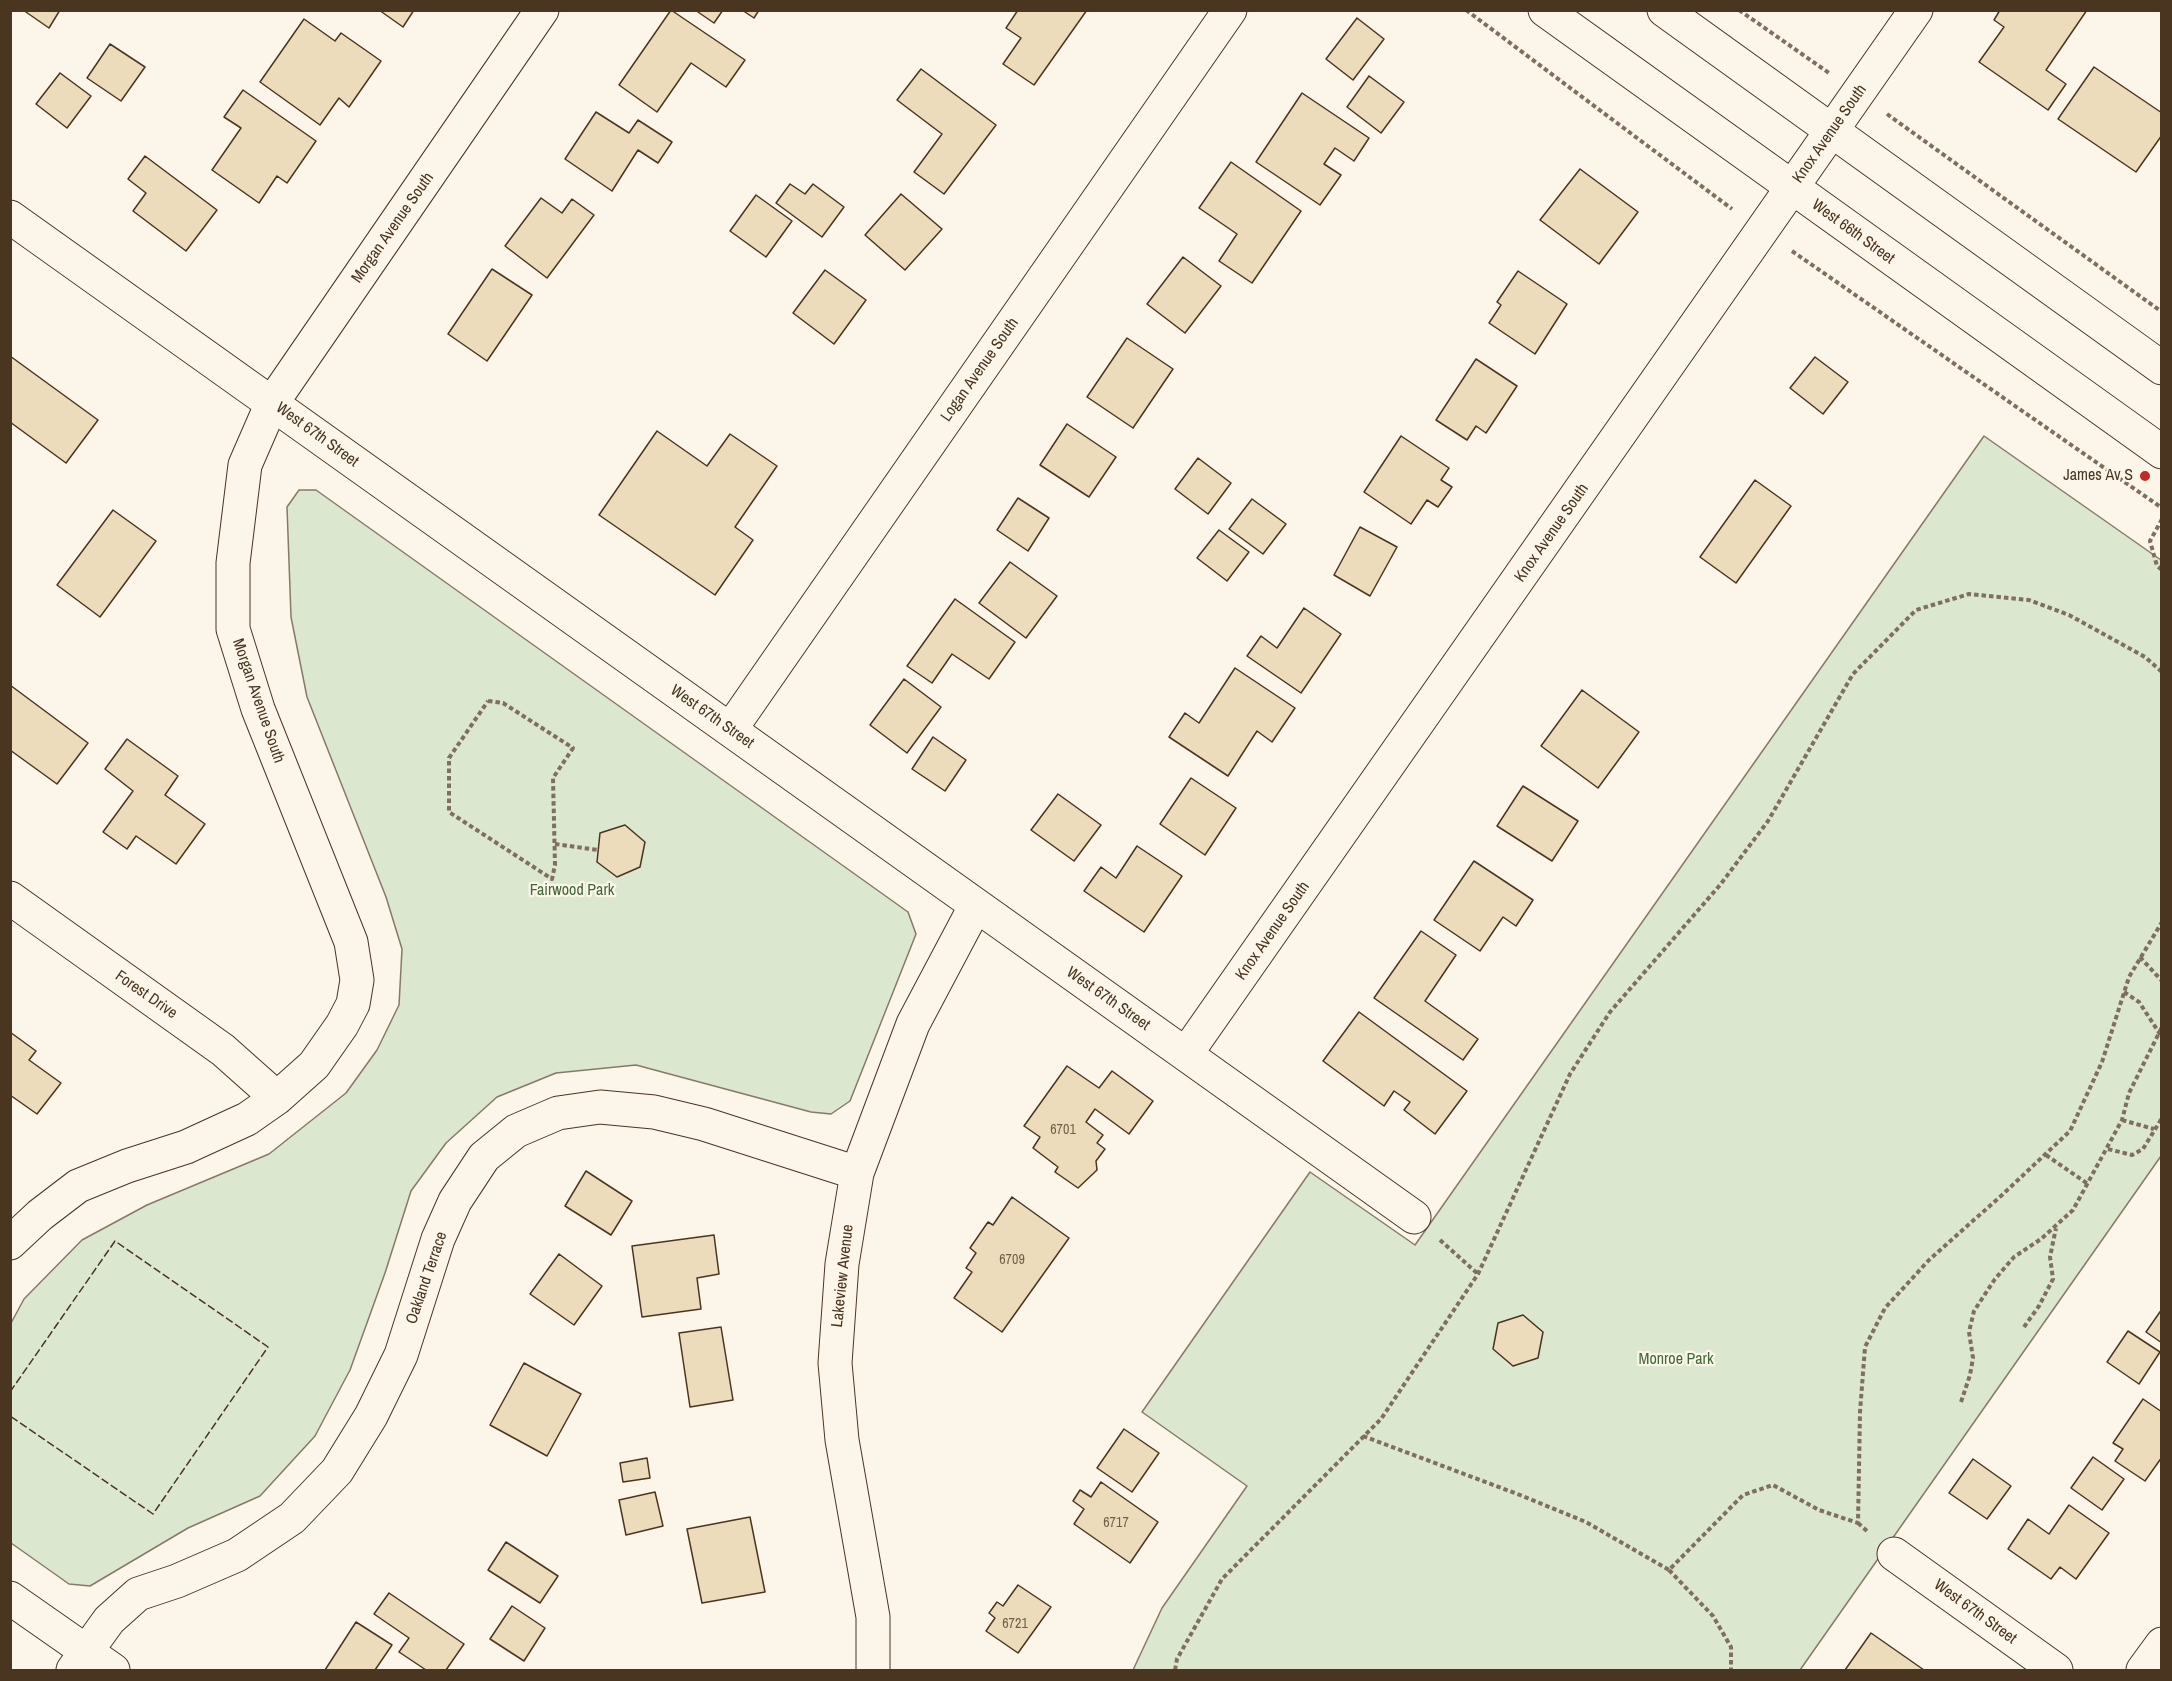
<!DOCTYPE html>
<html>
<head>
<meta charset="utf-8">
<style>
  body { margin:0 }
  #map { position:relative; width:2172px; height:1681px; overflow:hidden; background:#fbf6e9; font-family:"Archivo Narrow",sans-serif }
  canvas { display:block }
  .frame { position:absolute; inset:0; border:12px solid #4a3520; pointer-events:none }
</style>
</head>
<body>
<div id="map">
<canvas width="2172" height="1681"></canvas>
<div class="frame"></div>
</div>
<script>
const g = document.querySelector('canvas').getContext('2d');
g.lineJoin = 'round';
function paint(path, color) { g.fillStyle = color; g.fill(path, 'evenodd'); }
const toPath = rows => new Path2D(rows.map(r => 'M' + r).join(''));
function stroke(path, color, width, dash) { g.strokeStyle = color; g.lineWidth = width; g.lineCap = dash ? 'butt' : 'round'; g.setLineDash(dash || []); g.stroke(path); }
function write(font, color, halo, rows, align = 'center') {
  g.font = font + ' "Archivo Narrow",sans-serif'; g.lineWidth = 4.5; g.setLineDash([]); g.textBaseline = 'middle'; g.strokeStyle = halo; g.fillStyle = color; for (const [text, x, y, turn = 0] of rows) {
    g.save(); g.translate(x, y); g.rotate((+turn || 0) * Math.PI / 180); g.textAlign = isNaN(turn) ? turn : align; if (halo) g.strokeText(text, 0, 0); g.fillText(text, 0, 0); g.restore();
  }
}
const green = toPath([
  [1984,436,2161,560,2161,1156,1800,1670,1133,1670,1162,1608,1247,1486,1142,1412,1310,1172,1415,1245,1984,436],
  [299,490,316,490,908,912,916,934,850,1101,831,1114,811,1112,636,1065,556,1073,497,1097,446,1143,411,1191,385,1273,350,1370,315,1436,260,1496,188,1528,90,1586,69,1584,11,1543,10,1325,24,1299,82,1240,147,1205,269,1154,346,1093,377,1050,399,1005,402,949,386,897,307,697,291,617,287,507,299,490]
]);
const building = toPath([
  [23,10,60,10,49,28,23,10],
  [379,10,414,10,403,27,379,10],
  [671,10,745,60,726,87,691,63,657,112,619,85,671,10],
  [695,10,723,10,714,23,695,10],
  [742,10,759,10,754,18,742,10],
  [1018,10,1087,10,1034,85,1003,64,1021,38,1006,28,1018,10],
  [2000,10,2087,10,2046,70,2066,84,2048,110,1979,62,2004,27,1994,20,2000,10],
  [1357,18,1384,39,1353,80,1326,59,1357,18],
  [304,19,335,41,341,33,381,61,349,107,339,98,320,125,260,82,304,19],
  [110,44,145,67,121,101,87,78,110,44],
  [2094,67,2162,113,2162,135,2136,172,2058,119,2094,67],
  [921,69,996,125,944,194,914,172,942,134,897,100,921,69],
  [60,73,91,96,67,128,36,104,60,73],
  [1369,76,1404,102,1381,133,1347,107,1369,76],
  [243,90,316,141,287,183,277,176,259,203,212,170,241,128,224,117,243,90],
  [1302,93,1369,138,1354,161,1335,148,1324,164,1341,175,1320,205,1256,162,1302,93],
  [596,112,629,133,638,120,672,142,658,163,638,150,612,191,565,159,596,112],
  [145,156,217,210,186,251,133,211,146,193,128,179,145,156],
  [1231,162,1301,211,1252,283,1219,261,1237,234,1199,208,1231,162],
  [1580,169,1638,212,1599,264,1540,220,1580,169],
  [790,184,805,194,813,184,844,207,822,237,776,203,790,184],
  [901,194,942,229,905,270,865,235,901,194],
  [756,195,792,221,766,257,730,231,756,195],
  [541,198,562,213,572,199,594,215,547,278,505,246,541,198],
  [1183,257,1221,286,1185,333,1147,304,1183,257],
  [492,269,532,295,487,361,448,334,492,269],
  [825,270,866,300,834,344,793,313,825,270],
  [1518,271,1567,304,1535,354,1489,323,1501,305,1497,302,1518,271],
  [1127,338,1173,369,1133,428,1087,397,1127,338],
  [10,356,98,420,66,463,10,422,10,356],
  [1815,357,1848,382,1823,414,1790,388,1815,357],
  [1476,359,1517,386,1486,433,1476,426,1467,440,1436,420,1476,359],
  [1067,424,1116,457,1089,497,1040,465,1067,424],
  [657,431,707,466,730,434,777,466,735,527,753,540,715,595,599,515,657,431],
  [1401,436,1449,468,1441,480,1452,487,1438,507,1427,500,1411,524,1364,492,1401,436],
  [1198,458,1231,483,1208,514,1175,489,1198,458],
  [1755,480,1791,506,1736,583,1700,557,1755,480],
  [1018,498,1049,518,1028,551,997,530,1018,498],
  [1252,499,1286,524,1263,554,1229,529,1252,499],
  [113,510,156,541,100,617,57,585,113,510],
  [1360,527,1397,547,1370,596,1334,575,1360,527],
  [1219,530,1249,552,1227,581,1197,558,1219,530],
  [1010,562,1057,596,1026,638,979,603,1010,562],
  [955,599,1015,642,989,679,952,654,932,683,907,666,955,599],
  [1304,608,1341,634,1301,693,1247,656,1261,636,1277,648,1304,608],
  [1235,668,1295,708,1272,742,1257,731,1228,776,1169,737,1185,713,1199,723,1235,668],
  [904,679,941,707,907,753,870,725,904,679],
  [10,685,88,743,57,784,10,750,10,685],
  [1582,690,1639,732,1598,788,1541,746,1582,690],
  [933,737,966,760,945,791,912,769,933,737],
  [127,739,178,776,165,795,205,824,176,864,136,836,127,849,103,832,133,791,105,769,127,739],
  [1191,778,1236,808,1205,855,1160,824,1191,778],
  [1523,786,1578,821,1552,861,1497,826,1523,786],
  [1058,794,1101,825,1074,861,1031,830,1058,794],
  [625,825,645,842,640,867,617,877,597,862,600,833,625,825],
  [1137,846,1182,876,1144,932,1084,891,1101,867,1116,878,1137,846],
  [1474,861,1533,900,1516,926,1503,917,1480,951,1434,920,1474,861],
  [1421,931,1456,955,1425,1001,1478,1039,1463,1060,1374,998,1421,931],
  [1359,1012,1467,1091,1435,1134,1404,1110,1410,1102,1394,1091,1384,1106,1323,1061,1359,1012],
  [10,1032,36,1051,29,1060,61,1083,37,1114,10,1095,10,1032],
  [1067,1066,1099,1088,1112,1071,1153,1101,1129,1134,1095,1109,1086,1122,1103,1135,1097,1143,1105,1149,1096,1161,1097,1170,1078,1188,1055,1172,1058,1167,1033,1148,1040,1137,1024,1126,1067,1066],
  [586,1171,632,1201,611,1235,565,1206,586,1171],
  [1012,1197,1069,1238,1002,1332,954,1298,972,1272,966,1268,976,1253,970,1248,988,1222,993,1225,1012,1197],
  [714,1235,719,1274,697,1278,701,1309,642,1317,632,1246,714,1235],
  [559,1254,602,1286,574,1325,530,1294,559,1254],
  [2162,1309,2162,1343,2146,1332,2162,1309],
  [1523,1315,1543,1332,1538,1358,1513,1366,1493,1349,1498,1323,1523,1315],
  [721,1327,733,1400,690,1407,679,1333,721,1327],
  [2128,1331,2160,1352,2139,1384,2107,1362,2128,1331],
  [524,1363,581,1394,547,1456,490,1425,524,1363],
  [2143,1399,2162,1412,2162,1457,2145,1481,2115,1461,2123,1449,2113,1443,2143,1399],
  [1124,1429,1159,1453,1132,1492,1097,1468,1124,1429],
  [2093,1457,2124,1479,2102,1510,2071,1488,2093,1457],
  [647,1458,650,1478,623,1482,620,1463,647,1458],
  [1973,1459,2011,1486,1987,1519,1949,1493,1973,1459],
  [1101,1482,1158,1522,1130,1563,1074,1524,1084,1509,1073,1501,1080,1490,1091,1497,1101,1482],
  [655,1492,663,1526,626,1535,619,1500,655,1492],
  [2069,1505,2109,1533,2076,1579,2060,1567,2051,1579,2008,1549,2028,1519,2049,1534,2069,1505],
  [750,1517,765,1592,702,1603,687,1529,750,1517],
  [506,1542,558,1576,540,1603,488,1570,506,1542],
  [1018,1585,1051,1607,1018,1653,986,1631,995,1618,989,1613,997,1602,1003,1606,1018,1585],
  [389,1593,464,1644,446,1670,426,1670,399,1652,409,1638,374,1614,389,1593],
  [512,1606,545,1628,524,1661,490,1639,512,1606],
  [356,1622,392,1645,375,1670,325,1670,356,1622],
  [1871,1633,1924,1670,1845,1670,1871,1633]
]);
const path = toPath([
  [1466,10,1732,209],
  [1739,10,1829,73],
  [1887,114,2162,312],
  [1792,251,2162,508],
  [2162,519,2150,541,2157,566,2162,570],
  [488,701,503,703,573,748,553,778,555,865,552,879,449,812,449,758,488,701],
  [555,844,598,850],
  [2140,957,2162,981],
  [2124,992,2139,1002,2162,1037],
  [2122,1120,2154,1129],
  [2108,1149,2132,1155,2143,1149,2162,1118],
  [2046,1155,2088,1184],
  [1440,1240,1478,1274],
  [2024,1327,2039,1306,2053,1279,2050,1257,2056,1228],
  [1961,1402,1970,1375,1973,1358,1969,1332,1974,1311,1995,1279,2014,1257,2041,1239,2073,1210,2122,1120,2129,1093,2162,1027],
  [1363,1436,1520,1495,1586,1522,1669,1570,1743,1495,1773,1485,1819,1510,1858,1523,1860,1412,1865,1347,1885,1308,1929,1260,2002,1195,2070,1131,2102,1062,2129,977,2162,922],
  [1858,1523,1868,1532],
  [1669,1570,1713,1616,1731,1647,1731,1670],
  [1175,1670,1177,1659,1222,1579,1381,1419,1478,1274,1570,1074,1610,1012,1720,885,1768,821,1853,674,1916,610,1969,594,2029,600,2069,615,2145,657,2162,672]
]);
const minor = toPath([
  [10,217,1414,1217],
  [730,730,1230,10],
  [10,898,223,1050,277,1098],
  [1186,1054,1916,10],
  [10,1243,40,1215,78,1186,127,1166,186,1147,247,1119,277,1098,314,1065,342,1025,353,1004,357,980,351,942,258,709,233,629,233,563,245,465,272,403,542,10],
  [1894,1554,2056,1670],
  [10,1598,113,1670],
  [73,1670,109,1620,138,1594,177,1581,237,1555,292,1518,337,1471,371,1416,401,1355,438,1239,455,1201,484,1157,516,1131,558,1113,600,1107,654,1112,704,1124,857,1173],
  [873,1670,873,1617,842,1440,835,1363,842,1264,857,1173,913,1024,976,905],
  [2143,1670,2162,1644]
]);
const major = toPath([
  [1545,10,2162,452],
  [1664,10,2162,368]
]);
const fence = toPath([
  [10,1392,115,1241,268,1347,153,1514,10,1416]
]);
const markers = [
  [2145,476,6,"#c62828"]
];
const numberNames = [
  ["6701",1063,1130],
  ["6709",1012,1260],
  ["6717",1116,1523],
  ["6721",1015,1624]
];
const streetNames = [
  ["Knox Avenue South",1830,134,-55],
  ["Morgan Avenue South",393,228,-55],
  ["West 66th Street",1853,232,36],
  ["Logan Avenue South",980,370,-55],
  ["West 67th Street",317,435,36],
  ["Knox Avenue South",1552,533,-55],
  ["Morgan Avenue South",258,701,71],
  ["West 67th Street",712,717,35],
  ["Knox Avenue South",1273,931,-55],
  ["Forest Drive",146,995,35],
  ["West 67th Street",1108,999,35],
  ["Lakeview Avenue",843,1276,-84],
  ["Oakland Terrace",427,1278,-71],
  ["West 67th Street",1975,1612,36]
];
const poiNames = [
  ["James Av S",2133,476]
];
const parkNames = [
  ["Fairwood Park",572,891],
  ["Monroe Park",1676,1360]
];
paint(green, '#dce7d0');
stroke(green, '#887966', 1.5);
paint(building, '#ecdcbc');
stroke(building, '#4a3520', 1.5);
stroke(minor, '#4a3520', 35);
stroke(major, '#4a3520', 35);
stroke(path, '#7f6f5c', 4, [4.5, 3]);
stroke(minor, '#fbf6e9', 33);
stroke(major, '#fbf6e9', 33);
stroke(fence, '#4a3520', 1.5, [8, 3]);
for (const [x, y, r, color] of markers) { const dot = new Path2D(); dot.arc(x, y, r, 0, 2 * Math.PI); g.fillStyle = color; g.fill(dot); stroke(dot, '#fbf6e9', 2); }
write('14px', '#725f47', null, numberNames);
write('16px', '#4a3520', '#fbf6e9', streetNames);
write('16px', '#4a3520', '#fbf6e9', poiNames, 'right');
write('16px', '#436837', '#fbf6e9', parkNames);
</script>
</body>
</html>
